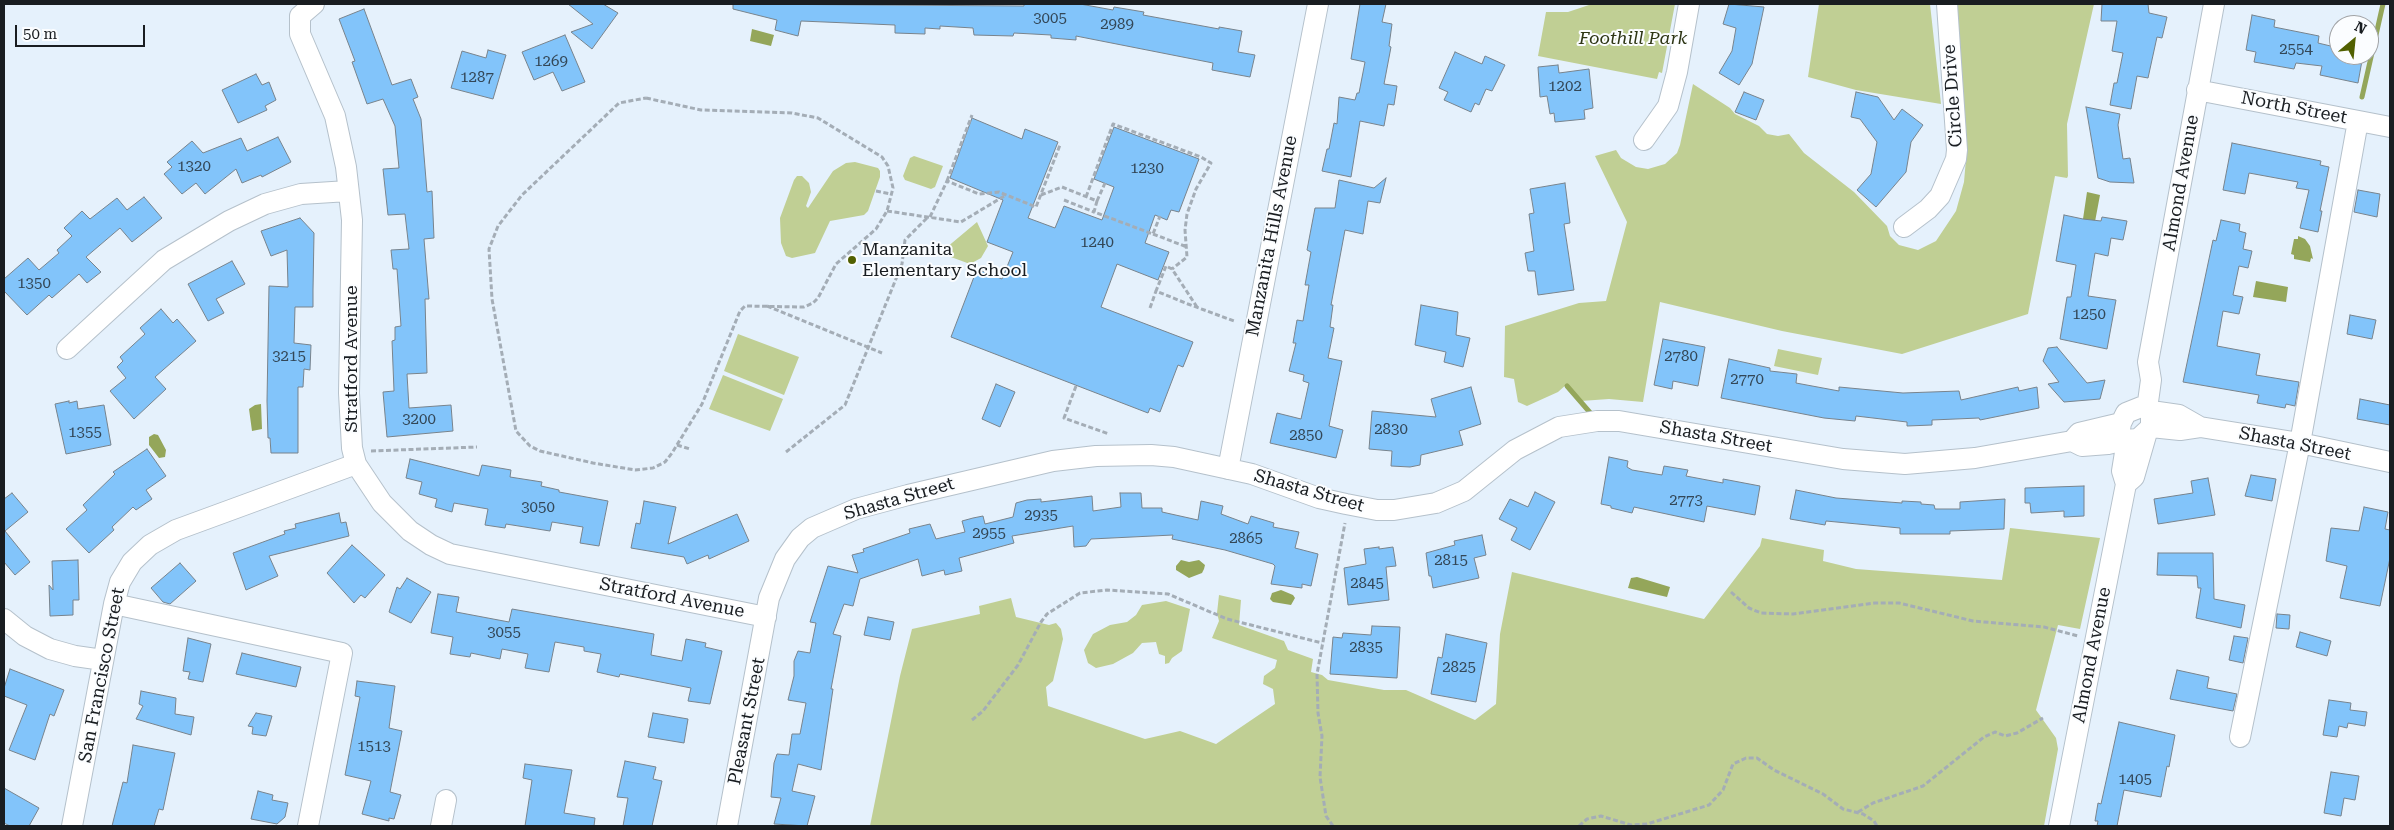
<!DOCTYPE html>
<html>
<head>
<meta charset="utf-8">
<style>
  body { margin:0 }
  #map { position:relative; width:2394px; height:830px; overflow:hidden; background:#e5f1fc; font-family:"Roboto Serif",serif }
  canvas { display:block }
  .frame { position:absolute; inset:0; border:5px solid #191d21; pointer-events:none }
  .north { position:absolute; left:2329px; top:15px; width:50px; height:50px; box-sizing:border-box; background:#fbfdff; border:1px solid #a1a3a6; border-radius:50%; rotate:28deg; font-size:14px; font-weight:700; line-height:20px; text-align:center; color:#191d21 }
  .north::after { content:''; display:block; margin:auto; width:18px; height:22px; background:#516001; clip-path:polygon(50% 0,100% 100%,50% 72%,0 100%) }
  .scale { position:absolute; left:15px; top:25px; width:130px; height:22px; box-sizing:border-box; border:2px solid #191d21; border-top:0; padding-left:6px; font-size:15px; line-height:18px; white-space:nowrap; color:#191d21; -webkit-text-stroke:4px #fbfdff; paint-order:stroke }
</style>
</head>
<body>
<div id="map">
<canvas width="2394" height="830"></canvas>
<div class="frame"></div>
<div class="north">N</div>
<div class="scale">50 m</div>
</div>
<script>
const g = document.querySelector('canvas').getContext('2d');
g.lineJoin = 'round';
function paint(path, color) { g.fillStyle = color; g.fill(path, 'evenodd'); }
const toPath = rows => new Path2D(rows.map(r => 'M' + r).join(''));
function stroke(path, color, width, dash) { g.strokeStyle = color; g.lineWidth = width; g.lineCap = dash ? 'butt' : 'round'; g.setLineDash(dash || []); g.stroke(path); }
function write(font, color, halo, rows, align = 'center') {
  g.font = font + ' "Roboto Serif",serif'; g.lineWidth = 4; g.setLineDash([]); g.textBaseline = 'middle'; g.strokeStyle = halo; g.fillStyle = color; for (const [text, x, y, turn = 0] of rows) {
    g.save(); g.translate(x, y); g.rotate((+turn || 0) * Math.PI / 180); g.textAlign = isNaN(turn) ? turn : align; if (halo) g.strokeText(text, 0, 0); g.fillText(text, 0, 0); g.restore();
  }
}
const green = toPath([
  [1592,4,1675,4,1662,73,1659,72,1657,79,1538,56,1546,12,1568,12],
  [1819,4,1930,4,1941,104,1856,90,1808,77],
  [1956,4,2094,4,2067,124,2068,176,2067,178,2055,176,2028,314,1902,354,1782,331,1660,302,1643,402,1609,399,1581,401,1567,384,1558,392,1527,406,1518,402,1514,379,1504,377,1505,326,1579,303,1606,301,1627,222,1595,156,1616,150,1621,158,1636,167,1648,169,1665,164,1677,153,1680,145,1693,84,1730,108,1735,114,1759,126,1767,134,1778,136,1789,134,1804,153,1854,192,1887,226,1890,236,1899,245,1918,250,1936,241,1956,211,1964,182,1966,159],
  [914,156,943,166,935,187,931,189,905,180,903,176,910,158],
  [855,162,878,168,880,171,880,177,868,211,864,215,830,221,815,253,792,258,786,256,781,243,780,218,794,180,797,176,802,176,809,183,811,192,806,206,808,208,833,171,846,163],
  [977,222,988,246,981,258,970,264,940,253],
  [738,334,799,357,784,395,724,371],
  [1778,349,1822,358,1818,375,1774,366],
  [723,375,783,399,770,431,709,409],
  [2010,528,2100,538,2080,629,2058,625,2036,710,2056,738,2058,749,2044,826,870,826,900,676,912,629,980,614,979,606,1011,598,1016,617,1049,625,1056,623,1061,629,1063,639,1053,681,1046,687,1048,706,1145,739,1180,731,1216,744,1275,704,1273,689,1263,684,1264,676,1275,668,1277,660,1212,638,1219,621,1217,613,1219,595,1241,600,1239,625,1284,641,1288,650,1313,659,1311,672,1322,675,1328,680,1384,690,1406,690,1475,720,1496,704,1500,634,1512,572,1704,619,1760,546,1762,538,1824,550,1823,561,1856,569,2002,580],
  [1166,601,1190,609,1182,651,1172,658,1169,663,1165,664,1165,656,1159,654,1156,642,1142,643,1133,653,1113,664,1096,668,1088,663,1084,650,1093,634,1110,625,1127,622,1136,615,1142,605]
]);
const water = toPath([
  [752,29,774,35,771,46,750,41],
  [2087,192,2100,195,2094,227,2083,219],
  [2298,236,2305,239,2310,246,2313,259,2311,258,2310,262,2294,259,2294,255,2291,254,2294,239,2298,239],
  [2256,281,2288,287,2286,302,2253,297],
  [261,404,262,429,252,431,249,409,255,405],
  [154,434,158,435,166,450,165,457,159,458,149,445,149,437],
  [1181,560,1189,562,1199,560,1205,565,1204,569,1202,573,1189,578,1176,570,1176,566],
  [1637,577,1670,587,1667,597,1628,588,1631,578],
  [1281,590,1293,595,1295,598,1291,605,1273,602,1270,599,1272,593]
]);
const stream = toPath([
  [2362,97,2383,4],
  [1567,386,1593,416]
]);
const building = toPath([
  [568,4,603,4,618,13,592,49,571,32,593,24,568,4],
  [733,4,1024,6,1024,4,1080,4,1113,10,1114,7,1144,12,1143,15,1219,29,1219,27,1242,31,1238,52,1255,55,1250,77,1212,70,1213,63,1076,36,1076,40,1051,38,1051,35,1014,33,1013,36,974,35,973,28,940,26,940,29,925,28,925,34,895,33,895,25,801,21,798,36,775,30,777,20,733,9,733,4],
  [1360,4,1386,4,1382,22,1392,24,1389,46,1391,47,1384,84,1397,86,1394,105,1388,104,1384,126,1360,121,1351,177,1322,171,1327,149,1329,149,1334,123,1337,124,1339,97,1355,100,1357,93,1359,93,1365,62,1351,59,1360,4],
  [1729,4,1764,7,1752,64,1739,85,1719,73,1732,51,1736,28,1723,24,1729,4],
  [2102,4,2148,4,2149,13,2167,17,2162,38,2157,37,2148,78,2137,76,2131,109,2110,105,2114,83,2117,83,2123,53,2112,51,2117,21,2101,21,2102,4],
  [364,9,392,85,411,79,418,97,413,99,421,119,427,192,432,191,434,238,424,239,429,299,425,299,427,373,407,374,409,408,451,405,453,431,387,437,383,392,394,391,392,341,395,340,395,327,401,326,397,269,393,269,391,250,409,249,405,214,388,215,383,169,399,168,395,126,383,99,367,104,352,62,355,61,339,19,364,9],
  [2252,15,2275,20,2274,27,2319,36,2318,43,2339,48,2339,55,2363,55,2358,83,2320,75,2322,66,2296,63,2294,69,2254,62,2256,52,2246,50,2252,15],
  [565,35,585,82,562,91,553,72,534,80,522,52,565,35],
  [488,50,506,55,493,99,451,88,462,51,486,58,488,50],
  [1455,52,1482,64,1485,56,1505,65,1492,91,1486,89,1479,105,1475,103,1471,112,1444,100,1448,92,1439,88,1455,52],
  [1558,65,1559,73,1589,69,1593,108,1584,110,1585,119,1555,122,1554,113,1550,114,1547,96,1540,97,1538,67,1558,65],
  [256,74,262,85,269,82,276,100,265,106,267,110,238,123,222,90,256,74],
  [1744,92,1764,100,1756,120,1735,112,1744,92],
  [1856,92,1878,97,1894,120,1902,109,1923,125,1911,142,1906,172,1876,207,1857,190,1871,174,1877,142,1860,119,1851,117,1856,92],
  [2086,107,2120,114,2118,125,2123,159,2130,158,2134,183,2110,182,2098,178,2086,107],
  [972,118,1022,139,1025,129,1058,142,1028,218,1055,228,1064,206,1102,220,1114,187,1094,179,1114,127,1199,159,1179,212,1171,210,1167,220,1155,215,1145,243,1169,252,1158,280,1117,264,1101,307,1193,342,1183,367,1178,365,1160,412,1150,408,1148,413,951,337,977,269,1002,279,1013,252,987,242,1003,200,950,178,972,118],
  [278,137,291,162,262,177,261,175,242,183,236,169,205,194,196,183,182,194,164,174,172,167,167,162,192,141,203,153,241,138,247,151,278,137],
  [2232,143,2321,161,2320,165,2329,167,2320,211,2322,211,2318,232,2300,228,2309,190,2296,188,2298,182,2249,173,2245,194,2223,190,2232,143],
  [1386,178,1380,203,1368,201,1363,234,1345,230,1331,305,1333,305,1330,327,1334,328,1328,358,1342,361,1329,426,1343,430,1336,458,1270,443,1277,413,1301,419,1309,383,1303,381,1304,375,1289,371,1296,343,1293,343,1297,320,1303,321,1309,285,1305,285,1311,252,1307,250,1315,208,1335,208,1339,180,1374,188,1386,178],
  [1565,183,1570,223,1564,224,1574,290,1538,295,1535,271,1528,271,1525,253,1534,251,1529,214,1534,213,1530,189,1565,183],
  [2358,190,2380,194,2377,217,2354,212,2358,190],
  [144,197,162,218,132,242,120,228,86,257,101,272,87,283,79,274,52,298,49,295,27,315,4,291,4,279,28,258,39,270,59,253,57,250,72,236,64,228,82,211,90,219,117,198,127,210,144,197],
  [2064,215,2083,219,2101,221,2102,217,2127,221,2123,240,2111,238,2108,256,2095,253,2088,296,2116,300,2107,349,2060,339,2067,297,2071,297,2076,265,2056,261,2064,215],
  [300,218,314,233,313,290,313,307,295,307,294,343,311,345,310,370,304,369,303,387,298,387,298,453,271,453,270,438,268,438,267,401,269,286,288,287,287,250,271,256,261,231,300,218],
  [2221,220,2240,224,2239,231,2246,233,2243,249,2252,251,2248,268,2239,266,2233,295,2243,297,2239,314,2223,311,2217,346,2260,354,2256,375,2299,382,2295,406,2286,404,2285,408,2257,403,2259,395,2183,382,2213,240,2216,241,2221,220],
  [232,261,245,284,216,299,224,313,208,321,188,284,232,261],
  [1421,305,1458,312,1456,335,1470,338,1463,367,1444,362,1446,352,1415,345,1421,305],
  [161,309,173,323,177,319,196,341,155,377,166,389,134,419,110,391,126,378,117,367,123,361,120,357,145,334,140,328,161,309],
  [2350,315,2376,320,2372,339,2347,334,2350,315],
  [1663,339,1705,347,1698,386,1673,381,1672,389,1654,385,1663,339],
  [2057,347,2087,383,2105,380,2100,399,2064,402,2048,384,2059,382,2043,361,2048,348,2057,347],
  [1729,359,1770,368,1770,371,1797,374,1796,383,1839,391,1839,387,1903,393,1959,391,1961,400,2018,387,2019,391,2037,387,2039,408,1980,420,1979,418,1932,420,1932,425,1907,426,1907,422,1856,416,1855,421,1824,418,1721,398,1729,359],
  [996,384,1015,392,1000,427,982,419,996,384],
  [1471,387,1481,424,1459,431,1463,445,1421,455,1420,465,1410,467,1391,466,1392,451,1369,449,1372,411,1436,417,1431,399,1471,387],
  [2360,399,2390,405,2390,425,2357,419,2360,399],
  [69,401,69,403,77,401,78,409,104,405,111,445,66,454,55,404,69,401],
  [147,449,166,476,146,490,152,499,136,510,133,507,112,527,114,530,89,553,66,529,87,510,83,505,115,474,113,472,147,449],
  [1609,457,1628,461,1627,467,1632,470,1662,475,1664,466,1688,470,1686,476,1723,483,1723,479,1760,486,1755,515,1707,506,1704,522,1634,507,1632,513,1611,508,1611,506,1601,504,1609,457],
  [410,459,479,476,482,465,511,470,510,477,542,482,541,486,559,490,559,492,608,501,599,546,580,543,583,527,552,522,550,531,506,524,505,528,485,525,488,509,454,503,452,512,435,507,437,499,419,494,422,482,406,478,410,459],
  [2251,475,2276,479,2272,501,2245,496,2251,475],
  [2208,478,2215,515,2158,524,2154,499,2193,493,2191,481,2208,478],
  [2084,486,2084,516,2064,517,2064,511,2031,513,2030,503,2025,503,2025,488,2084,486],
  [1796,490,1836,498,1902,503,1902,501,1921,502,1921,504,1934,505,1935,509,1960,509,1960,502,2005,499,2004,529,1950,531,1950,534,1900,534,1900,528,1826,521,1825,525,1790,519,1796,490],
  [1535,492,1555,502,1530,550,1511,540,1517,528,1499,519,1510,499,1528,507,1535,492],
  [12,493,28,512,5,531,30,562,15,575,4,562,4,499,12,493],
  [1120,493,1141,493,1142,508,1162,508,1162,512,1198,520,1201,501,1223,506,1221,514,1248,524,1251,516,1274,523,1273,527,1299,532,1295,548,1318,554,1311,586,1302,584,1302,588,1271,584,1275,566,1273,564,1225,550,1172,539,1173,535,1091,539,1086,546,1074,547,1073,526,1012,536,1014,543,959,558,962,571,945,575,944,570,922,576,918,559,860,579,853,606,844,604,833,634,841,636,831,689,833,689,821,770,798,764,792,791,815,796,807,826,774,824,781,798,771,797,774,763,777,754,789,755,792,734,800,734,806,703,788,700,794,676,794,661,798,651,810,653,816,623,810,622,828,566,858,573,852,555,864,552,863,549,910,533,909,529,930,524,936,539,965,532,962,521,973,518,983,516,985,524,1013,517,1016,503,1027,500,1041,499,1041,502,1092,496,1093,511,1121,507,1120,493],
  [644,501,676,507,668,544,737,514,749,541,709,559,708,555,687,564,684,557,631,548,636,523,640,524,644,501],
  [2364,507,2388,512,2385,529,2390,530,2390,558,2380,606,2340,598,2347,566,2326,561,2331,528,2359,531,2364,507],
  [339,513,341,523,346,522,349,536,269,556,278,576,246,590,233,553,285,534,284,531,296,528,295,524,339,513],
  [1482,535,1486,555,1474,558,1479,578,1433,588,1431,576,1429,576,1426,553,1455,545,1454,541,1482,535],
  [352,545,385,575,365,598,361,595,354,603,327,573,352,545],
  [1379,547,1379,549,1393,547,1396,566,1386,567,1389,600,1348,605,1344,568,1366,564,1364,549,1379,547],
  [2158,553,2213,553,2214,599,2245,605,2241,628,2196,618,2201,588,2198,588,2197,576,2157,575,2158,553],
  [78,560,79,600,73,600,73,615,50,616,49,585,53,590,52,561,78,560],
  [180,563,196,581,170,604,163,602,151,588,180,563],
  [407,578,431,592,411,623,389,612,397,587,400,589,407,578],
  [438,594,459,597,456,612,509,622,512,609,654,634,651,655,682,661,686,639,706,643,705,647,722,651,710,704,688,701,691,688,620,674,619,677,597,672,601,654,584,651,584,647,555,642,549,672,525,668,528,654,502,649,500,659,471,653,470,657,450,654,453,637,431,633,438,594],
  [2277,614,2290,615,2289,629,2276,628,2277,614],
  [868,617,894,622,890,640,864,635,868,617],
  [1372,626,1400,627,1397,678,1330,674,1333,637,1342,638,1343,633,1371,635,1372,626],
  [2300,632,2331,641,2327,656,2296,647,2300,632],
  [1446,634,1487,643,1476,702,1431,694,1438,657,1442,658,1446,634],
  [2234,636,2248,638,2243,663,2229,660,2234,636],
  [188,638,211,644,203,682,188,679,190,672,183,671,188,638],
  [242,653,301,667,296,687,236,674,242,653],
  [10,669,64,690,54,716,50,714,35,760,9,750,27,705,4,696,4,688,10,669],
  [2177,670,2209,677,2207,688,2237,694,2233,711,2170,699,2177,670],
  [357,681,395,686,389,728,402,731,390,792,401,795,394,819,389,818,389,821,362,814,371,781,345,775,360,697,355,696,357,681],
  [141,691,176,698,175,714,194,717,191,735,136,719,143,706,139,704,141,691],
  [2329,700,2351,703,2350,710,2367,712,2365,726,2348,723,2347,728,2339,726,2337,737,2323,735,2329,700],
  [256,713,272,716,266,736,252,734,253,727,248,726,256,713],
  [653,713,688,719,684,743,648,737,653,713],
  [2119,722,2175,735,2169,767,2167,766,2161,797,2124,790,2117,826,2097,826,2098,821,2095,821,2098,803,2101,804,2119,722],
  [133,745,175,753,163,810,159,809,154,826,112,826,123,782,127,783,133,745],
  [625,761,656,767,653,779,662,781,652,826,623,826,628,798,617,797,625,761],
  [525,764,572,770,564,813,595,818,594,826,525,826,532,780,523,778,525,764],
  [2331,772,2359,776,2355,800,2344,798,2341,816,2324,813,2331,772],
  [4,788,39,808,29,826,10,826,4,823,4,788],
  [258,791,273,795,272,800,288,803,285,817,277,824,251,819,258,791]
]);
const path = toPath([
  [646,98,701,110,792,113,818,118,882,157,888,166,893,188,887,211,876,229,836,264,818,298,813,303,804,307,745,306,740,311,702,404,672,453,665,462,653,468,635,470,593,463,540,451,530,446,516,431,492,299,489,249,498,226,522,195,619,103,646,98],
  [947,181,972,115],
  [876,191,891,194],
  [1041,195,1062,187,1097,201,1094,212,1153,234,1160,216],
  [1086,197,1113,124,1201,157,1211,163,1196,189,1187,214,1185,230,1187,257,1172,269],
  [1064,200,1094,212],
  [1097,201,1105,183],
  [887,211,961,222,1006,195],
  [930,217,947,181,979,194,999,192,1036,207,1060,145],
  [1153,234,1187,247],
  [767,306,882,353],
  [1197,307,1172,269,1166,266,1156,291,1188,304,1234,321],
  [1150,308,1156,291],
  [1076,386,1064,418,1109,434],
  [677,445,690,449],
  [371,451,477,447],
  [786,452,845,405,902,264,905,240,928,217],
  [1731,592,1749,608,1761,613,1793,614,1875,603,1899,603,1973,621,2044,627,2078,636],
  [972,720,983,711,1018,665,1041,622,1047,614,1080,593,1107,590,1168,594,1227,619,1322,643],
  [1858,812,1873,803,1923,786,1984,737,1995,732,2005,736,2017,733,2043,718],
  [1333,826,1326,816,1320,777,1322,736,1318,713,1317,674,1345,523],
  [1579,826,1587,819,1601,816,1631,825,1647,824,1709,805,1723,790,1733,764,1746,758,1757,758,1774,770,1823,794,1843,809,1863,814,1874,821,1877,826]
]);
const minor = toPath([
  [314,4,300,16,300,34,335,116,346,167,352,220,349,393,352,448,356,464,382,503,410,531,431,545,450,554,766,617],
  [2197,90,2390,127],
  [1644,140,1668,106,1677,72,1689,4],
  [1904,227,1928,209,1940,196,1956,159,1957,150,1947,4],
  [67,349,164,260,229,221,265,204,301,194,348,191],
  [2141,407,2151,411,2151,427,2138,439,2124,440,2119,435,2121,423,2126,413,2141,407],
  [2147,409,2151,380,2148,362,2214,4],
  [2151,411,2179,415,2200,427],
  [2151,427,2180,430,2200,427,2300,443,2390,462],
  [2072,441,2079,433,2121,423],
  [1228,469,1318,4],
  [2126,484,2134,477,2147,432],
  [114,604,342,653,308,826],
  [4,619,25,636,50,649,75,656,103,660],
  [2240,737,2300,443,2358,121],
  [72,826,114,604,120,582,132,562,150,545,176,530,356,464],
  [441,826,446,800],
  [727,826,769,598,785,559,800,538,812,528,856,509,908,495,1053,461,1096,456,1151,455,1174,457,1252,474,1319,498,1346,504,1377,510,1394,510,1436,503,1464,491,1515,450,1559,427,1597,421,1619,421,1843,459,1905,464,1975,458,2072,441,2082,446,2108,444,2124,440],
  [2059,826,2126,484,2122,471,2127,440]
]);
const markers = [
  [852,260,5,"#516001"]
];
const numberNames = [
  ["3005",1050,19],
  ["2989",1117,25],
  ["2554",2296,50],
  ["1269",551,62],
  ["1287",477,78],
  ["1202",1565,87],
  ["1320",194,167],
  ["1230",1147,169],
  ["1240",1097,243],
  ["1350",34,284],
  ["1250",2089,315],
  ["3215",289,357],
  ["2780",1681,357],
  ["2770",1747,380],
  ["3200",419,420],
  ["2830",1391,430],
  ["1355",85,433],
  ["2850",1306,436],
  ["2773",1686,501],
  ["3050",538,508],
  ["2935",1041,516],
  ["2955",989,534],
  ["2865",1246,539],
  ["2815",1451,561],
  ["2845",1367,584],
  ["3055",504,633],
  ["2835",1366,648],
  ["2825",1459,668],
  ["1513",374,747],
  ["1405",2135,780]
];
const parkNames = [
  ["Foothill Park",1633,39]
];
const streetNames = [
  ["Circle Drive",1953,96,-94],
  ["North Street",2294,108,11],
  ["Almond Avenue",2181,183,-80],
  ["Manzanita Hills Avenue",1272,236,-79],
  ["Stratford Avenue",352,359,-90],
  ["Shasta Street",1716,437,10],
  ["Shasta Street",2295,444,11],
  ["Shasta Street",1309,491,16],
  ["Shasta Street",899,499,-16],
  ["Stratford Avenue",672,598,11],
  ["Almond Avenue",2092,655,-79],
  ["San Francisco Street",102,675,-79],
  ["Pleasant Street",747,721,-79]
];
const poiNames = [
  ["Manzanita",862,250],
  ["Elementary School",862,271]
];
paint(green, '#c0cf94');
paint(water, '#94a65a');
stroke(stream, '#94a65a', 5);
paint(building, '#82c4fa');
stroke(building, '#78838c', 1);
stroke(minor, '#b5c1cb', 22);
stroke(path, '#a4adb6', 3, [5, 2.5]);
stroke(minor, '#fff', 20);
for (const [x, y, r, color] of markers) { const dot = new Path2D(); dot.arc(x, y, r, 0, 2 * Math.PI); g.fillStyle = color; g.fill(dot); stroke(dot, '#fbfdff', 2); }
write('15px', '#334757', null, numberNames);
write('italic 18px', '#2e3615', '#fbfdff', parkNames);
write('18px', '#191d21', '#fbfdff', streetNames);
write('18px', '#191d21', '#fbfdff', poiNames, 'left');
</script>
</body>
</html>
